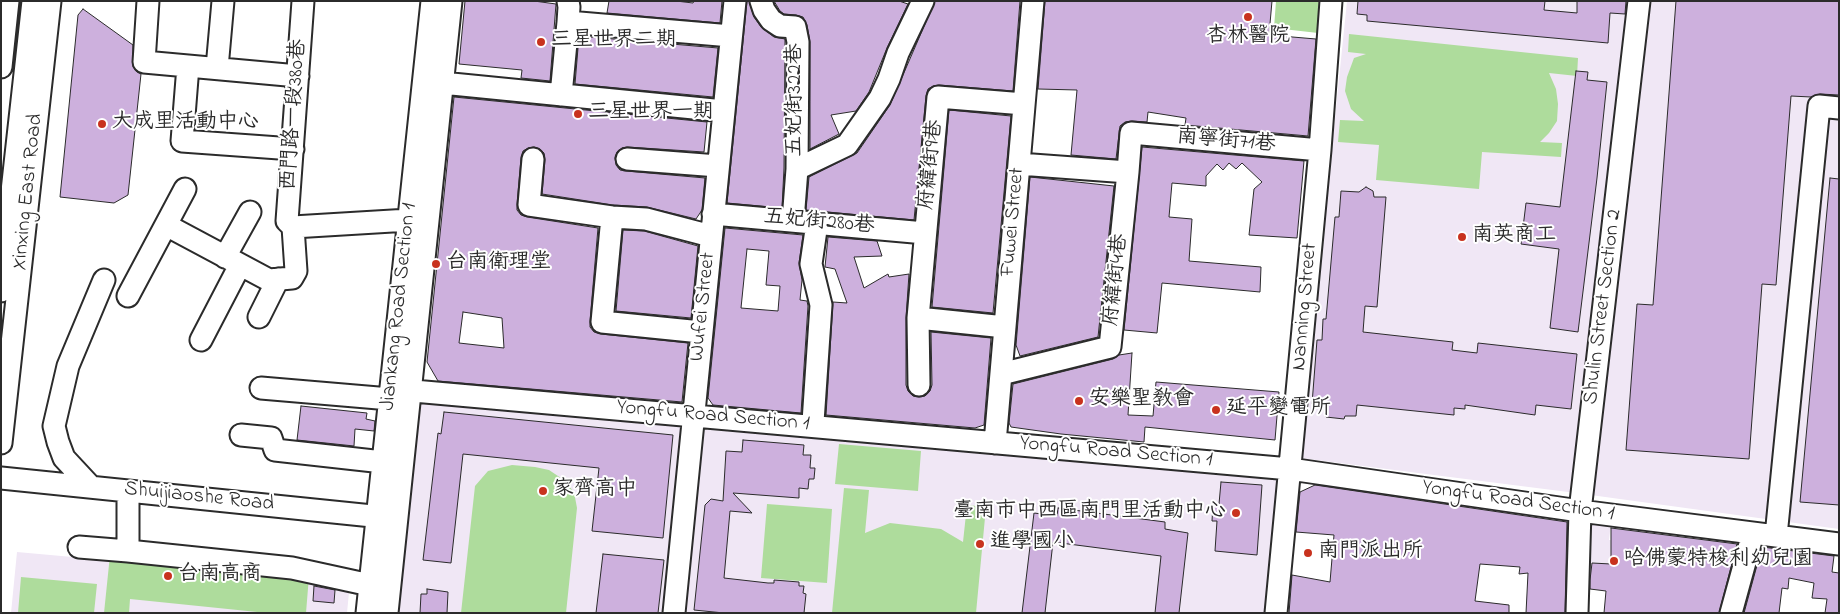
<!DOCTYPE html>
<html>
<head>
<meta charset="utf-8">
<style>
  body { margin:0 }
  #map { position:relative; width:1840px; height:614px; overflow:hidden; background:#fff; font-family:"Indie Flower",sans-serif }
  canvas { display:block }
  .frame { position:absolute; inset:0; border:2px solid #2b2b2b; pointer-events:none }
</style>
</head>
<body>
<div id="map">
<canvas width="1840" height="614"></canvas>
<div class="frame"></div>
</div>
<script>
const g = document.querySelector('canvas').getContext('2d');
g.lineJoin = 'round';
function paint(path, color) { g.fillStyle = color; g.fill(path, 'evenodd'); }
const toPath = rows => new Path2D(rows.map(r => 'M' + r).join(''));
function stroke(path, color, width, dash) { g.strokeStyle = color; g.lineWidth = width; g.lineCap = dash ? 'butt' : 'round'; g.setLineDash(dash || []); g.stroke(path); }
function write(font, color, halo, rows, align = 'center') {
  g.font = font + ' "Indie Flower","LXGW WenKai TC",sans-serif'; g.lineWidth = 4; g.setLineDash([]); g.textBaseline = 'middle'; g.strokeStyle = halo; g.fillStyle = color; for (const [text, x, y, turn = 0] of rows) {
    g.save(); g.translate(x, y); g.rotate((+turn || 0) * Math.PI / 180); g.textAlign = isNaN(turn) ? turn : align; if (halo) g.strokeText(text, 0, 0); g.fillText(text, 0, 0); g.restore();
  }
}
const built = toPath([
  [1347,1,1839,1,1839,529,1576,493,1300,458],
  [416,403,685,427,667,613,394,613],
  [700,429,1278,476,1265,613,683,613],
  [1612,514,1609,540,1644,543,1640,583,1585,579,1591,521],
  [17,552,350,582,347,613,11,613]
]);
const green = toPath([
  [1276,1,1321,1,1318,33,1274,28],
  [1349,34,1578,58,1577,76,1549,73,1556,89,1558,104,1557,121,1549,133,1540,142,1562,143,1561,157,1482,152,1479,189,1376,180,1379,145,1338,142,1340,120,1364,121,1351,109,1345,91,1347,77,1354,58,1366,54,1348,52],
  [839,444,921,451,918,491,835,484],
  [512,465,535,467,549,470,564,480,574,492,577,508,566,613,461,613,475,486,488,471],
  [844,488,869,490,865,533,890,523,941,529,963,542,967,505,986,507,976,613,832,613],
  [767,504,832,509,827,583,761,578],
  [110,555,309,576,306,613,267,613,130,599,129,613,104,613],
  [21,577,97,584,94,613,18,613]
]);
const building = toPath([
  [465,1,534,1,556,4,550,81,521,78,522,70,459,64,465,1],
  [609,1,676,1,693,3,694,1,722,1,720,23,607,13,609,1],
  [747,1,749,1,754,17,761,27,774,37,785,39,785,43,784,168,782,208,727,203,747,1],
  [774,1,899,1,908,4,887,48,869,92,856,111,831,115,839,134,810,149,810,42,807,25,803,17,796,15,784,14,780,11,774,1],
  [935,1,1020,1,1013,91,939,85,933,86,928,89,926,96,914,220,806,210,809,177,857,153,890,105,935,1],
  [1045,1,1272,1,1269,35,1316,39,1308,136,1185,125,1186,118,1148,112,1147,122,1132,121,1125,122,1120,126,1116,159,1071,155,1077,90,1038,89,1045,1],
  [1358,1,1545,1,1544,10,1577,13,1577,1,1626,1,1625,14,1610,13,1608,43,1367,21,1367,15,1357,14,1358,1],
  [1676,1,1839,1,1839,95,1820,94,1811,97,1791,96,1776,285,1762,284,1749,459,1626,450,1637,304,1653,305,1676,1],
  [83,9,133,45,133,67,137,72,141,74,128,195,114,203,60,197,78,15,83,9],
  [579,36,718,48,713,97,575,84,579,36],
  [1576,71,1588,72,1587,80,1607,82,1597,178,1578,332,1550,328,1559,249,1521,244,1526,203,1560,207,1576,71],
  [454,97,707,122,704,152,627,147,622,148,617,152,615,158,616,165,620,170,626,171,705,178,702,210,696,219,647,207,613,205,542,194,545,160,544,153,540,149,534,147,528,148,523,151,521,158,517,204,517,210,521,215,527,217,598,228,590,321,590,327,594,332,601,334,688,343,682,402,438,381,427,362,454,97],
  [463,312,502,318,504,348,459,343,463,312],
  [949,110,1011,116,993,313,932,307,949,110],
  [1142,147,1304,161,1297,238,1249,235,1254,189,1262,182,1242,163,1236,169,1229,163,1223,170,1217,164,1206,176,1206,186,1172,183,1169,217,1192,219,1189,261,1261,267,1260,292,1162,283,1157,333,1124,330,1142,147],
  [1030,177,1114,186,1098,337,1020,356,1016,345,1030,177],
  [1830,178,1839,179,1839,505,1800,502,1830,178],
  [1366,187,1373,191,1374,197,1386,197,1377,307,1365,306,1363,332,1453,342,1452,350,1477,353,1478,343,1577,354,1571,409,1536,405,1535,415,1465,405,1465,409,1454,408,1454,415,1357,405,1356,416,1345,416,1344,419,1326,417,1327,406,1312,404,1317,340,1322,340,1323,319,1326,319,1335,217,1339,217,1341,191,1359,192,1366,187],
  [725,228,803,235,799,263,802,280,800,300,807,301,808,306,801,413,713,405,708,398,725,228],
  [747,249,769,251,766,285,780,286,778,311,741,308,747,249],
  [623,230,644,231,698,246,691,318,616,311,623,230],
  [828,237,877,241,882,256,854,257,864,288,888,274,889,277,909,274,906,318,906,385,908,391,913,396,919,397,925,396,930,391,932,385,931,332,991,338,984,425,975,428,826,415,833,302,847,303,835,269,825,267,828,237],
  [1132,353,1128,415,1153,416,1156,382,1279,392,1275,440,1145,427,1144,442,1061,434,1011,427,1009,423,1013,384,1113,359,1119,355,1132,353],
  [301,406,367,413,366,419,375,421,374,431,355,429,354,446,297,440,301,406],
  [444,412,673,435,663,538,592,531,599,468,463,454,451,563,423,560,438,433,441,434,444,412],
  [743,440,804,445,803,455,811,455,810,468,815,468,814,479,809,479,808,489,799,488,799,498,733,493,752,513,730,511,724,578,768,583,774,583,774,580,799,582,799,586,804,586,803,593,806,594,804,613,724,613,694,610,705,505,711,499,723,501,726,451,742,452,743,440],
  [1221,482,1262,485,1257,555,1215,551,1217,521,1212,521,1213,504,1219,504,1221,482],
  [1315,485,1567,522,1565,613,1526,613,1528,573,1519,574,1520,567,1480,564,1475,601,1509,605,1509,613,1289,613,1292,575,1330,582,1334,535,1296,532,1300,492,1315,485],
  [1058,508,1165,522,1165,529,1188,533,1179,613,1155,613,1161,556,1053,542,1045,613,1022,613,1034,513,1057,516,1058,508],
  [1611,528,1737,544,1719,613,1604,613,1606,591,1590,589,1590,580,1592,563,1611,564,1611,528],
  [1762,547,1834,556,1832,572,1839,573,1839,613,1825,613,1827,599,1812,598,1814,583,1789,578,1788,589,1782,588,1779,613,1744,613,1762,547],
  [603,554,664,560,658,613,596,613,603,554],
  [314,586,335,590,334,603,313,601,314,586],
  [427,589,448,592,447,613,420,613,421,594,427,594,427,589]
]);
const minor = toPath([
  [148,1,144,62,298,76],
  [761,1,764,10,771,20,780,26,795,27,798,42,797,169,793,221],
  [568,22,731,36],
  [188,66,182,141,293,149],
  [1,67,8,1],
  [217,68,223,1],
  [442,83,724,111],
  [561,95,568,22,569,7,568,1],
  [533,159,529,205,612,217,646,219,711,236],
  [627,159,718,166],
  [1019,164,1128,172],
  [797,169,847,145,880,98,889,79,898,53,923,1],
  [713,214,925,233],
  [612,217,602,322,701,332],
  [166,225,269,280,292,278,296,271,293,227,409,220],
  [293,227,287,221,303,1],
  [225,257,250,212],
  [1,291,33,1],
  [128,296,185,189],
  [259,317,278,279],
  [918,318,1005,327],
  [201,340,240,265],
  [1001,374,1110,347,1128,172,1131,133,1320,150],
  [919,385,918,318,938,97,1024,104],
  [261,388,390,399],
  [391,389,1290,469,1580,511,1839,544],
  [813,422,821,305,811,264,817,223],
  [241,435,271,438,275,450,383,462],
  [1,443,50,1],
  [995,443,1033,1],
  [1,478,392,518],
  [91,487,64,458,58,442,54,426,68,366,104,280],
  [128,491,128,551,292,568,370,585],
  [1776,536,1819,106,1839,108],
  [79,547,128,551],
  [367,613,432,1],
  [387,613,451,1],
  [674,613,735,1],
  [1276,613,1320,150,1331,1],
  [1577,613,1580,511,1639,1],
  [1731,613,1753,533]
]);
const markers = [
  [1248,17,5,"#c8321e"],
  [541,42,5,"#c8321e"],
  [578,114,5,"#c8321e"],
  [102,124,5,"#c8321e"],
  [1462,237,5,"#c8321e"],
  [436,264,5,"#c8321e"],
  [1079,401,5,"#c8321e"],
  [1216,410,5,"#c8321e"],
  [543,491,5,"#c8321e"],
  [1236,513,5,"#c8321e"],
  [980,544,5,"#c8321e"],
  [1308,553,5,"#c8321e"],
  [1614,561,5,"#c8321e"],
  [168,576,5,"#c8321e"]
];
const poiNames = [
  ["杏林醫院",1248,38,"center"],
  ["三星世界二期",551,42],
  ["三星世界一期",588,114],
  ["大成里活動中心",112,124],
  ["南英商工",1472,237],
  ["台南衛理堂",446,264],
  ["安樂聖教會",1089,401],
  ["延平變電所",1226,410],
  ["家齊高中",553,491],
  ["臺南市中西區南門里活動中心",1226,513,"right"],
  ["進學國小",990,544],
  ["南門派出所",1318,553],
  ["哈佛蒙特梭利幼兒園",1624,561],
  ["台南高商",178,576]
];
const streetNames = [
  ["五妃街322巷",797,100,-90],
  ["西門路一段380巷",295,115,-86],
  ["南寧街71巷",1226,142,5],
  ["府緯街9巷",932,165,-84],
  ["Xinxing East Road",29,192,-84],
  ["Fuwei Street",1014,222,-85],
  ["五妃街280巷",819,223,5],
  ["府緯街4巷",1117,280,-84],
  ["Jiankang Road Section 1",400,307,-84],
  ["Wufei Street",704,307,-84],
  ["Nanning Street",1306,307,-85],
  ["Shulin Street Section 2",1604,307,-83],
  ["Yongfu Road Section 1",713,417,5],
  ["Yongfu Road Section 1",1116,453,5],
  ["Shuijiaoshe Road",199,498,6],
  ["Yongfu Road Section 1",1518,502,8]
];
paint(built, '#f0e7f5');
paint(green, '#aedc9c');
paint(building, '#cdb0dd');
stroke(building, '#2b2b2b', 1);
stroke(minor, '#2b2b2b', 25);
stroke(minor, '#fff', 21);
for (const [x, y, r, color] of markers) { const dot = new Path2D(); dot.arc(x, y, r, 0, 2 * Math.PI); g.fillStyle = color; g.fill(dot); stroke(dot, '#fff', 2); }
write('21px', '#2b2b2b', '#fff', poiNames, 'left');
write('21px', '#2b2b2b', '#fff', streetNames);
</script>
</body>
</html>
